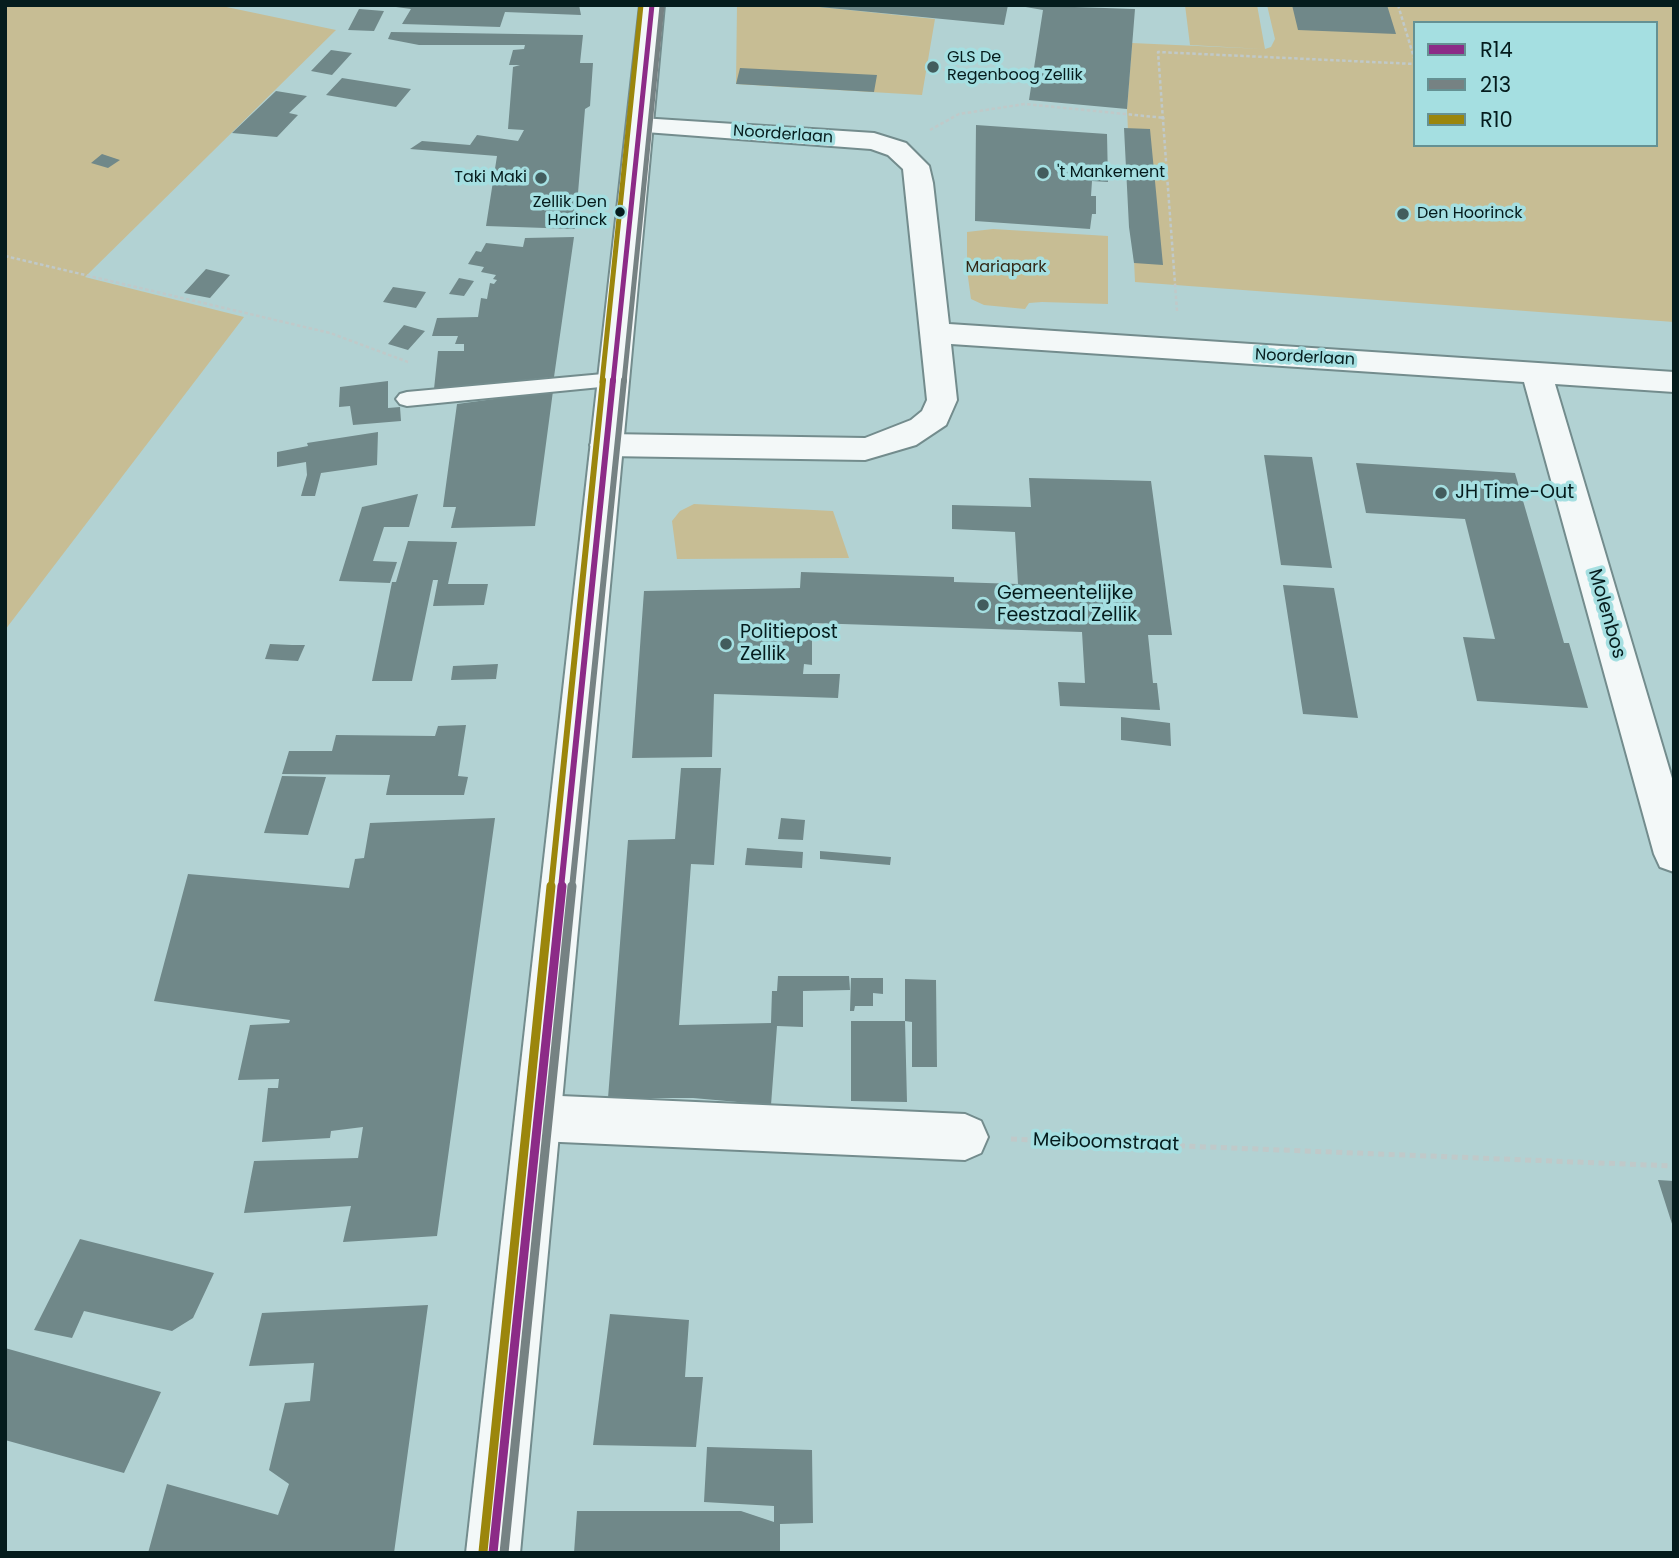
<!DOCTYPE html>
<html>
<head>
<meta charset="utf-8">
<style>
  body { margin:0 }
  #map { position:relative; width:1679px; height:1558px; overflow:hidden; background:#b2d2d3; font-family:Poppins,sans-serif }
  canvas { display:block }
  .frame { position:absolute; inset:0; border:7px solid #051c1d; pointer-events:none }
  .legend { position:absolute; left:1413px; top:21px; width:245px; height:126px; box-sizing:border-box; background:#a5dfe1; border:2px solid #659193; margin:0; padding:9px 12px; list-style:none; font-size:21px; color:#051c1d }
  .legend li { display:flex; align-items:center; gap:14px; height:35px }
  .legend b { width:35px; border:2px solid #659193 }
</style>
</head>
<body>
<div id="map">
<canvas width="1679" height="1558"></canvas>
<div class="frame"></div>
<ul class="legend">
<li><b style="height:9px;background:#8c2b87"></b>R14</li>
<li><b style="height:9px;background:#768283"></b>213</li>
<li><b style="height:9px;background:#9b860c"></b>R10</li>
</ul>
</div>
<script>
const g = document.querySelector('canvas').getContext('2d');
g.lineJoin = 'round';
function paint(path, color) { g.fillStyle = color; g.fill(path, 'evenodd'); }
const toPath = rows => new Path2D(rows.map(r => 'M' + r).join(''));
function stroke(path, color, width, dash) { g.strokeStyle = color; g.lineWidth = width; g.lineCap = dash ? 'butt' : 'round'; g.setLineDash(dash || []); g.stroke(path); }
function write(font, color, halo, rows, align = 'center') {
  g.font = font + ' Poppins,sans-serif'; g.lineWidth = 7; g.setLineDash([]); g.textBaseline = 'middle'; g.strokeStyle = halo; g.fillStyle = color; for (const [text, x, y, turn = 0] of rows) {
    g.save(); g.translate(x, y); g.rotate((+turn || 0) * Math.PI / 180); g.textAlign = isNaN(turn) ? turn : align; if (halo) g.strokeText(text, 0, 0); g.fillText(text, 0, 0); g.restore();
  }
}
const green = toPath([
  [5,5,217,5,336,30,85,277,244,317,5,630],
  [737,5,801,5,935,19,922,95,736,84],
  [1185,5,1257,5,1265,49,1271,47,1275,39,1267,5,1674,5,1674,322,1135,282,1127,109,1132,43,1263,49,1190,45],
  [1415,23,1656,23,1656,145,1415,145],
  [993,229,1108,236,1108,304,1042,302,1029,303,1025,309,984,305,971,299,967,270,967,232],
  [694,504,833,511,849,558,677,559,672,521,680,511]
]);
const building = toPath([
  [381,5,579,5,581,15,505,12,500,27,402,24,411,9],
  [799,5,1008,5,1004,25],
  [1014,5,1135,9,1127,109,1029,100,1043,10],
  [1292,5,1387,5,1396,34,1298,30],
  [359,9,384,11,374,31,348,30],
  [391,32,583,35,580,63,593,63,590,106,585,109,575,229,486,226,497,156,410,149,422,141,470,145,477,135,518,141,524,130,508,129,513,67,520,65,509,65,513,50,524,49,525,45,419,45,388,39],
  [331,50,352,53,332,75,311,71],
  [740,68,877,75,874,92,736,84],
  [342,78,411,89,396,107,326,95],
  [276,91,307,96,289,113,298,115,277,137,232,133],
  [976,125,1107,134,1108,182,1092,181,1091,196,1096,196,1096,214,1092,214,1090,229,975,221],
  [1124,128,1150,129,1163,265,1134,263,1129,227],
  [102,154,120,160,108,168,91,163],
  [574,237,554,377,434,389,438,351,464,351,464,344,455,344,458,336,432,336,437,318,478,317,481,298,487,299,490,283,494,284,497,280,493,279,496,275,481,272,484,267,468,264,476,251,481,252,486,243,523,247,525,238],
  [206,269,230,275,210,298,184,293],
  [459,278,474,281,464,296,449,294],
  [393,287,426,292,416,308,383,302],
  [404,325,425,331,408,350,388,344],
  [388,381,388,408,400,407,401,421,353,425,350,406,339,407,340,387],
  [553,391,535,526,451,528,456,507,443,507,457,404],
  [378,432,377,465,321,473,315,496,301,496,307,475,306,462,277,467,277,452,308,446,307,443],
  [1264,455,1312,457,1332,568,1281,565],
  [1356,463,1515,473,1564,643,1569,643,1588,708,1477,701,1463,637,1495,639,1465,519,1366,513],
  [1029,478,1151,481,1172,635,1148,635,1153,683,1157,683,1160,710,1060,706,1058,682,1085,683,1082,632,812,623,812,665,804,664,803,674,840,674,838,698,714,694,712,757,632,758,644,591,800,588,801,572,954,577,954,582,1018,584,1015,532,952,529,952,505,1031,507],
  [418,494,409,527,384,527,373,561,397,562,390,583,339,581,362,507],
  [408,541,457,542,448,584,488,584,484,605,433,606,438,580,433,580,412,681,372,681,392,582,396,582],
  [1283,585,1334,588,1358,718,1303,714],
  [270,644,292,645,305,645,298,661,265,659],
  [498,664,496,679,451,680,453,666],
  [1121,717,1170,723,1171,746,1121,740],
  [466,725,458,776,468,777,464,795,386,795,390,775,282,774,289,751,332,751,336,735,435,736,438,726],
  [681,768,721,768,714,865,691,864,679,1025,771,1023,772,991,777,991,778,976,849,976,850,990,803,991,803,1027,777,1026,771,1105,693,1098,608,1098,628,840,675,839],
  [282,776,326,777,308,835,264,833],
  [495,818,437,1236,343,1242,351,1206,244,1213,254,1161,358,1158,363,1127,331,1131,330,1138,262,1142,268,1088,278,1088,279,1079,238,1080,250,1025,289,1023,290,1020,154,1001,188,874,349,888,355,859,364,858,370,823],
  [781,818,805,820,803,840,778,839],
  [747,848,803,852,802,868,745,865],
  [820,851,891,857,890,865,820,859],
  [851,978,883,978,883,994,873,993,873,1006,855,1006,854,1011,850,1011],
  [905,979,936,980,937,1067,912,1067,912,1022,905,1021,907,1102,851,1101,851,1021,905,1021],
  [1658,1180,1674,1181,1674,1227,1673,1227],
  [80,1239,214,1273,193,1318,172,1331,84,1311,72,1338,34,1330],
  [428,1305,394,1553,148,1553,167,1484,278,1515,289,1484,269,1470,285,1403,310,1401,314,1363,249,1366,262,1313],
  [610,1314,689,1320,685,1377,703,1377,696,1447,593,1445],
  [5,1348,161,1392,124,1473,5,1440],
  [707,1447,812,1450,813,1523,780,1524,780,1553,574,1553,577,1511,741,1511,774,1522,774,1506,704,1502]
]);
const pathFar1 = toPath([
  [1398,5,1415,61],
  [925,68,1032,79],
  [930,130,959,114,1025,104,1165,118],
  [5,256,330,333,408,362],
  [1177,311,1158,52,1415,64]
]);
const path = toPath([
  [1011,1139,1674,1166]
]);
const service = toPath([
  [614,373,624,380,621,385,407,406,400,404,396,399,400,394,407,392,614,373]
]);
const minor = toPath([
  [641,118,874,133,906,143,929,166,933,183,949,324,1674,372,1674,392,1555,384,1674,785,1674,872,1660,867,1654,854,1524,382,951,344,957,400,946,425,916,445,865,460,606,456,595,453,590,445,595,437,606,434,865,438,911,420,922,411,927,400,903,169,888,155,871,149,632,131,628,126,632,121,641,118],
  [538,1095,965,1114,981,1121,988,1137,981,1153,965,1160,538,1141,522,1134,515,1118,522,1102,538,1095]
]);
const tertiary = toPath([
  [640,5,664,5,520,1553,466,1553,640,5]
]);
const bus1Far2 = toPath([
  [613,382,652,5]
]);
const bus1Far1 = toPath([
  [561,888,613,380]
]);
const bus1 = toPath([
  [493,1553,562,886]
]);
const bus2Far2 = toPath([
  [624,382,662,6]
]);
const bus2Far1 = toPath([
  [572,888,624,380]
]);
const bus2 = toPath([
  [504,1553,572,886]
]);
const bus3Far2 = toPath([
  [602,382,641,5]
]);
const bus3Far1 = toPath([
  [551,888,603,380]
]);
const bus3 = toPath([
  [483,1552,551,886]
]);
const markers = [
  [933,67,7,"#425c5d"],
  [1043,173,7,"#425c5d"],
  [541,178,7,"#425c5d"],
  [620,212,6,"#051c1d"],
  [1403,214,7,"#425c5d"],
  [1441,493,7,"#425c5d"],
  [983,605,7,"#425c5d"],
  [726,644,7,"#425c5d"]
];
const farPoinames = [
  ["GLS De",947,58],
  ["Regenboog Zellik",947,76],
  ["'t Mankement",1057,173],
  ["Taki Maki",527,178,"right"],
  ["Den Hoorinck",1417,214]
];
const farStreetnames = [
  ["Noorderlaan",783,135,4],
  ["Noorderlaan",1305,358,3]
];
const farBusnames = [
  ["Zellik Den",607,203],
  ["Horinck",607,221]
];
const farParknames = [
  ["Mariapark",1006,268]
];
const poiNames = [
  ["JH Time-Out",1455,493],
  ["Gemeentelijke",997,594],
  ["Feestzaal Zellik",997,616],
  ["Politiepost",740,633],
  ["Zellik",740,655]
];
const streetNames = [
  ["Molenbos",1606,614,74],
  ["Meiboomstraat",1106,1143,2]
];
paint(green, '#c7bd94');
paint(building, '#708889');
stroke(service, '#738c8d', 4);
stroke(minor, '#738c8d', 4);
stroke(tertiary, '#738c8d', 4);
stroke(pathFar1, '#c0c9c9', 2.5, [3.5, 2.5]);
stroke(path, '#c0c9c9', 5, [6, 4.5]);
paint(service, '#f3f8f8');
paint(minor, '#f3f8f8');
paint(tertiary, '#f3f8f8');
stroke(bus1Far2, '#8c2b87', 5);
stroke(bus1Far1, '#8c2b87', 6);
stroke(bus1, '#8c2b87', 9);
stroke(bus2Far2, '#768283', 5);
stroke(bus2Far1, '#768283', 6);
stroke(bus2, '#768283', 9);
stroke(bus3Far2, '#9b860c', 5);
stroke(bus3Far1, '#9b860c', 6);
stroke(bus3, '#9b860c', 9);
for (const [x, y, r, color] of markers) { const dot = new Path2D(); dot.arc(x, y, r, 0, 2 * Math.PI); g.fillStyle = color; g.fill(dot); stroke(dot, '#a5dfe1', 2.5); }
write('16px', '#051c1d', '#a5dfe1', farPoinames, 'left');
write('16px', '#051c1d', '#a5dfe1', farStreetnames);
write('16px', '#051c1d', '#a5dfe1', farBusnames, 'right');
write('16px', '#342918', '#a5dfe1', farParknames);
write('19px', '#051c1d', '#a5dfe1', poiNames, 'left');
write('19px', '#051c1d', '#a5dfe1', streetNames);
</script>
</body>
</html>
